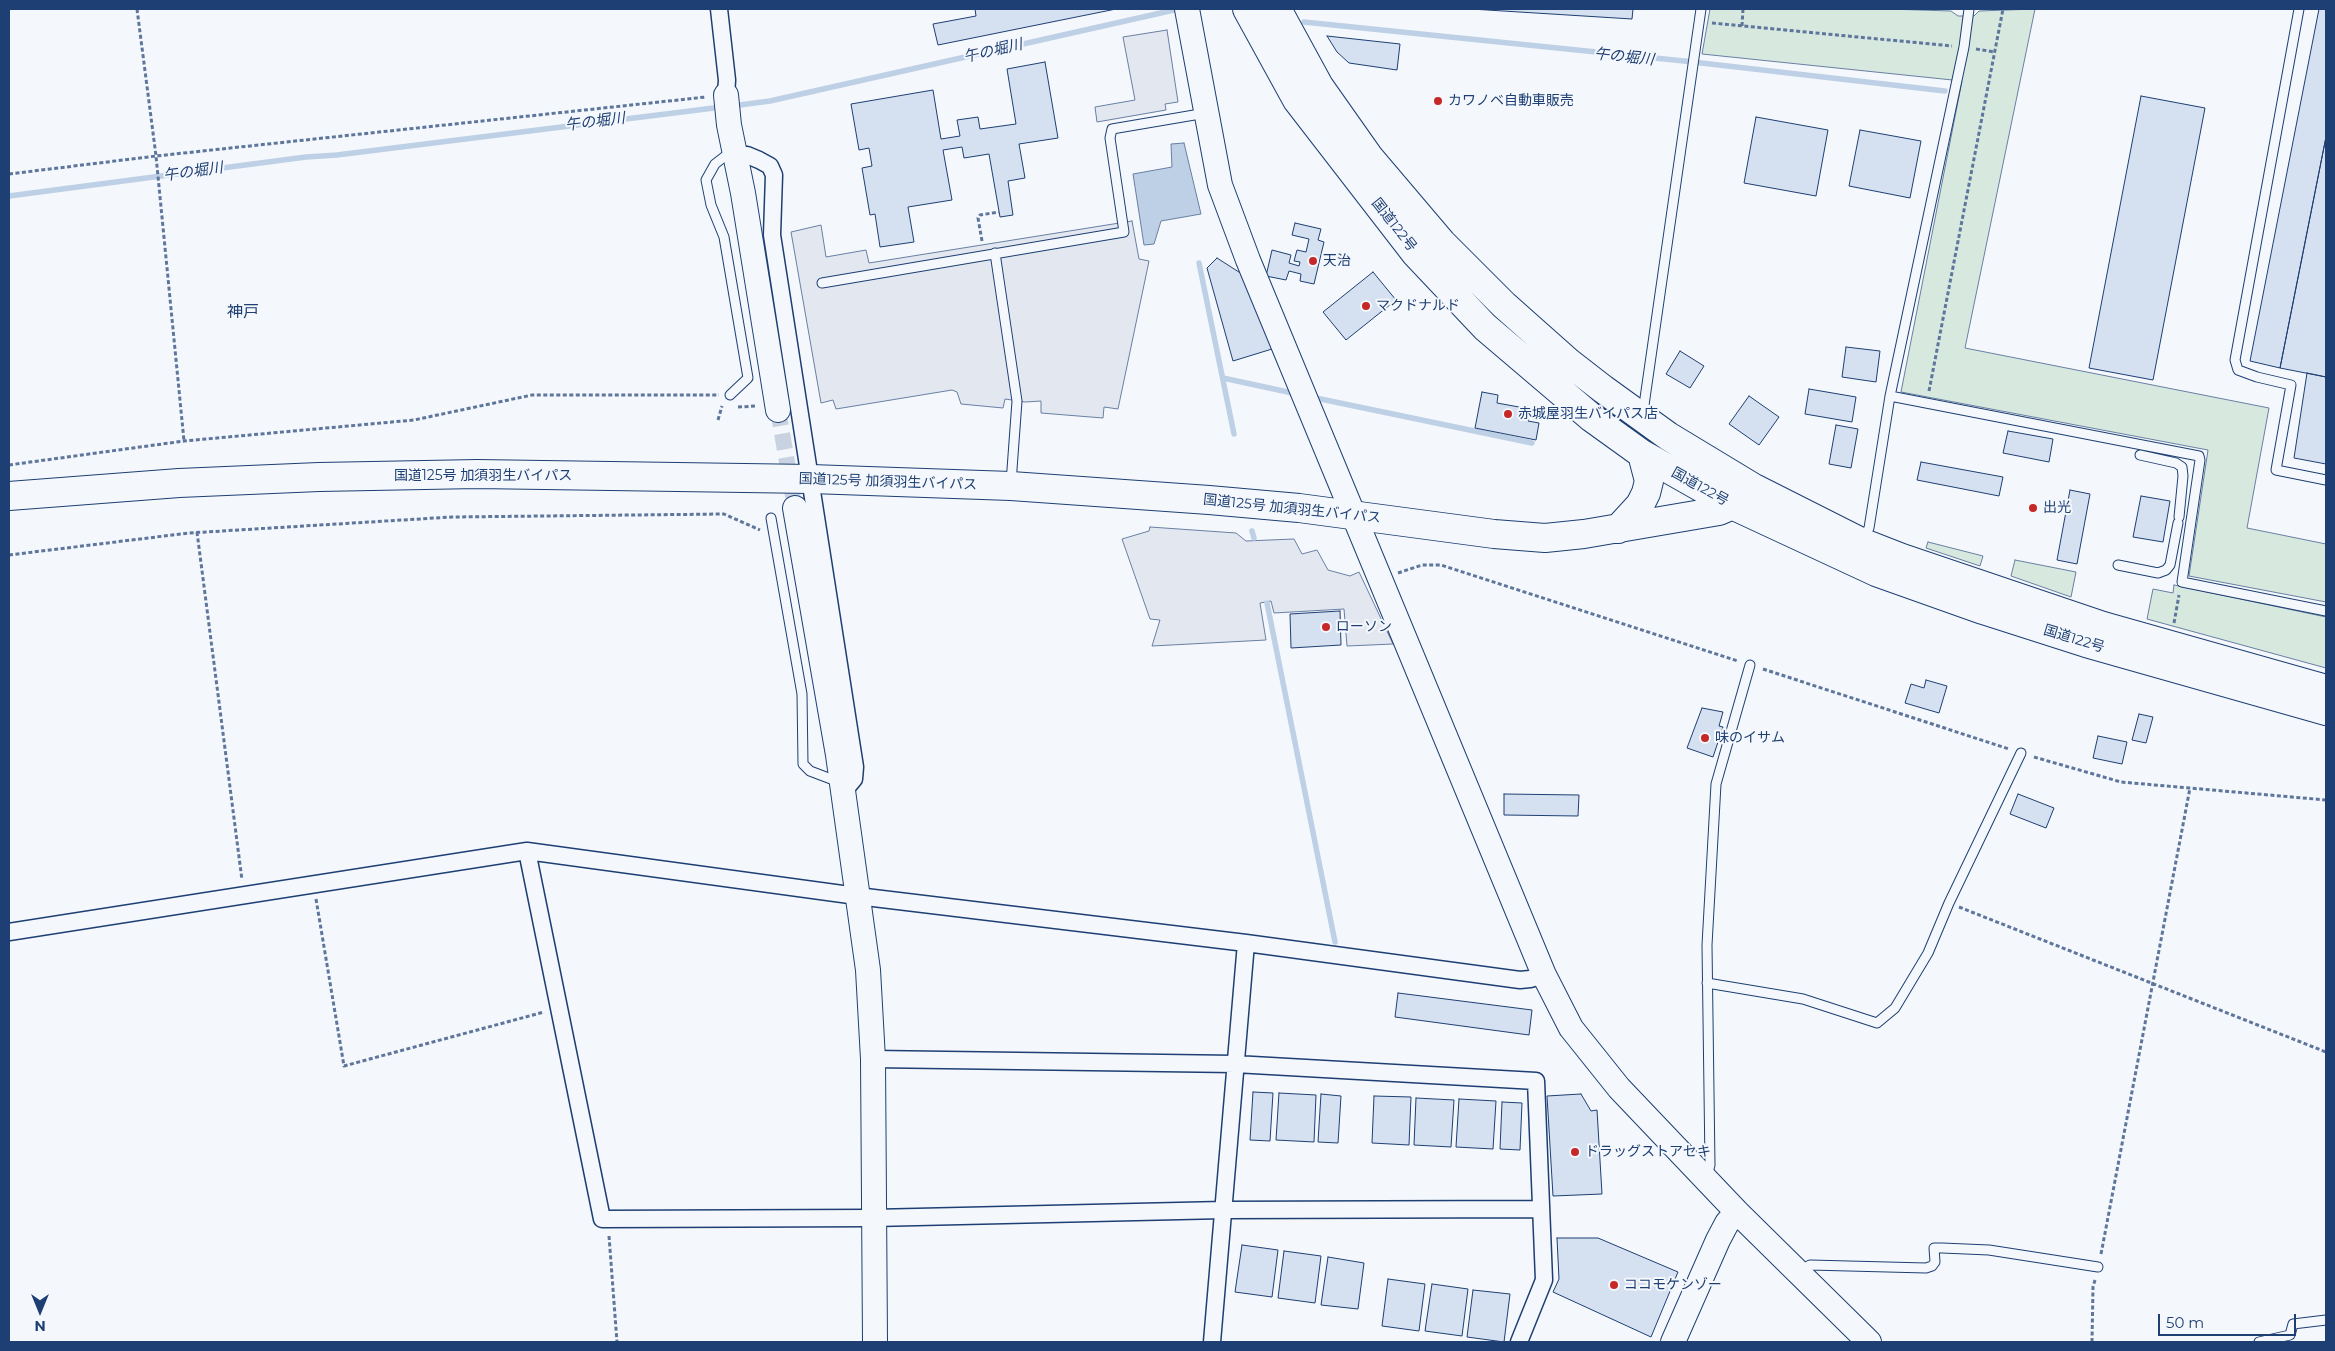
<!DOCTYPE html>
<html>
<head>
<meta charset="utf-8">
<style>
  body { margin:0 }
  #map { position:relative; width:2335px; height:1351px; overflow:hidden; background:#f4f7fb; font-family:Montserrat,sans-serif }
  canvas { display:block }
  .frame { position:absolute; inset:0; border:10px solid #1d3f73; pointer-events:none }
  .north { position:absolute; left:15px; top:1286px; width:50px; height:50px; -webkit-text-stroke:4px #f4f7fb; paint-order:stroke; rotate:180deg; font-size:14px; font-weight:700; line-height:20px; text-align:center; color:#1d3f73 }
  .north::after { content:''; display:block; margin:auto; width:18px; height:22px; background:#1d3f73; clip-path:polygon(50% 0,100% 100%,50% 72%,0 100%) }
  .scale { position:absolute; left:2158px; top:1314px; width:138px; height:22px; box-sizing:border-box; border:2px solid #1d3f73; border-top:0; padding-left:6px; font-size:15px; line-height:18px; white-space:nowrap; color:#1d3f73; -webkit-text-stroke:4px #f4f7fb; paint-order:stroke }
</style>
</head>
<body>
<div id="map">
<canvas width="2335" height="1351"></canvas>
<div class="frame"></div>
<div class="north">N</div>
<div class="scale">50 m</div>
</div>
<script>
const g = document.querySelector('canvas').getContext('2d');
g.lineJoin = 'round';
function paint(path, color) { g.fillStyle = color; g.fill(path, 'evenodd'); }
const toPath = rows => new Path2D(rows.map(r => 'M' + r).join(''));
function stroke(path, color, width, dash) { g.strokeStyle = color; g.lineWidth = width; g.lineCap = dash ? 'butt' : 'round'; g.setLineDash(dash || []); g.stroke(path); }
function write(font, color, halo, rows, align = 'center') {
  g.font = font + ' Montserrat,"Noto Sans JP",sans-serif'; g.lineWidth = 4; g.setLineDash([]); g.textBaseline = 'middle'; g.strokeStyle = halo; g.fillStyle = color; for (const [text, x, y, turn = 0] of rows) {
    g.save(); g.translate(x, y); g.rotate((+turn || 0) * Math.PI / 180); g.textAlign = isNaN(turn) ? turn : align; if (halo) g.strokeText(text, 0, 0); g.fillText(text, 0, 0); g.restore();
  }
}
const green = toPath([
  [1710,9,1888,9,1951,11,1958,16,1974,16,1979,11,2035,9,1965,348,2269,408,2247,528,2326,544,2326,602,2189,576,2208,450,1901,392,1962,81,1702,54,1710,9],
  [1928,542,1983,556,1980,566,1926,548,1928,542],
  [2015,560,2076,572,2071,597,2011,576,2015,560],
  [2174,585,2326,617,2326,668,2147,619,2153,589,2173,593,2174,585]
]);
const parking = toPath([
  [1167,30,1178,102,1165,104,1166,110,1097,122,1095,107,1135,100,1123,37,1167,30],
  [1132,221,1139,259,1149,261,1118,409,1104,407,1103,418,1041,413,1041,401,1025,402,1005,399,1003,408,961,404,957,392,952,390,836,409,833,400,821,403,791,232,821,225,826,257,866,250,869,263,1132,221],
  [1150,527,1236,533,1246,541,1294,539,1302,554,1317,550,1328,570,1350,576,1359,572,1393,644,1347,646,1344,609,1274,613,1271,601,1260,603,1266,640,1152,646,1160,620,1150,619,1122,539,1149,531,1150,527]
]);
const water = toPath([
  [1184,143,1201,214,1161,221,1154,244,1144,245,1133,174,1172,167,1171,144,1184,143]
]);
const stream = toPath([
  [1304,22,1684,61,1945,91],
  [732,106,770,101,1174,10],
  [9,196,306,157,337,155,722,107],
  [1199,263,1234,434],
  [1223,378,1297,394],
  [1311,397,1532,443],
  [1252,531,1254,538],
  [1267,603,1335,942]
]);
const building = toPath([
  [975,9,1116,9,938,45,933,24,976,16,975,9],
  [1471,9,1633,9,1632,19,1471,9],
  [2319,9,2326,9,2326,137,2280,368,2250,361,2319,9],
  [1327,36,1400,44,1397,70,1349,63,1337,52,1327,36],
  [1045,62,1058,138,1019,144,1025,178,1008,181,1013,215,1000,217,989,154,964,158,962,147,943,150,952,200,908,207,914,242,880,247,875,214,870,215,862,168,872,166,869,148,859,150,851,104,933,90,941,139,960,136,957,120,978,117,980,129,1016,124,1007,69,1045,62],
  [2141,96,2205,108,2153,380,2089,368,2141,96],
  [1756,117,1828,130,1816,196,1744,183,1756,117],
  [1860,130,1921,141,1910,198,1849,186,1860,130],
  [2326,137,2326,377,2280,368,2326,137],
  [1295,223,1321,229,1318,240,1324,242,1314,284,1300,281,1301,274,1289,271,1286,280,1266,276,1272,250,1291,255,1289,263,1299,266,1300,262,1294,261,1297,250,1306,252,1309,239,1292,235,1295,223],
  [1217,258,1242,274,1272,349,1233,361,1207,268,1217,258],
  [1373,272,1396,300,1346,340,1323,312,1373,272],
  [1846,347,1880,351,1876,382,1842,377,1846,347],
  [1680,351,1704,366,1690,388,1666,374,1680,351],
  [2307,373,2326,377,2326,464,2294,458,2307,373],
  [1809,389,1856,397,1852,422,1805,414,1809,389],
  [1482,392,1498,395,1497,403,1530,409,1528,421,1539,423,1536,440,1475,428,1482,392],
  [1749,396,1779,417,1759,445,1729,424,1749,396],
  [1836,425,1858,429,1851,468,1829,464,1836,425],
  [2008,431,2053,439,2049,462,2003,453,2008,431],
  [1921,462,2003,477,1999,496,1917,480,1921,462],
  [2070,490,2090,494,2077,564,2057,560,2070,490],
  [2141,496,2170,501,2163,542,2133,537,2141,496],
  [1340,611,1341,645,1291,648,1290,614,1340,611],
  [1926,680,1947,686,1939,713,1905,703,1911,684,1924,688,1926,680],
  [1702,708,1723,712,1719,726,1723,727,1713,757,1687,748,1702,708],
  [2139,714,2153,717,2146,743,2132,740,2139,714],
  [2098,736,2127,742,2122,764,2093,758,2098,736],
  [1504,794,1579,795,1578,816,1504,815,1504,794],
  [2018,794,2054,808,2046,828,2010,814,2018,794],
  [1398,993,1532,1010,1529,1035,1395,1017,1398,993],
  [1253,1092,1273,1093,1270,1141,1250,1140,1253,1092],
  [1279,1093,1316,1095,1314,1142,1276,1140,1279,1093],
  [1321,1094,1341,1096,1338,1143,1318,1142,1321,1094],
  [1581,1094,1591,1111,1597,1110,1602,1194,1553,1196,1547,1096,1581,1094],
  [1374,1096,1411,1097,1409,1145,1372,1143,1374,1096],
  [1416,1098,1454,1100,1451,1147,1414,1145,1416,1098],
  [1459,1099,1496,1101,1493,1149,1456,1147,1459,1099],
  [1502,1102,1522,1103,1520,1150,1500,1149,1502,1102],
  [1557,1238,1598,1238,1678,1272,1651,1337,1553,1292,1559,1279,1557,1238],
  [1242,1245,1278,1250,1272,1297,1235,1292,1242,1245],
  [1284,1251,1321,1256,1315,1303,1278,1298,1284,1251],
  [1328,1257,1364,1263,1358,1309,1321,1305,1328,1257],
  [1388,1279,1425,1284,1419,1331,1382,1326,1388,1279],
  [1432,1284,1468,1289,1462,1336,1425,1331,1432,1284],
  [1473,1290,1510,1294,1504,1342,1467,1337,1473,1290]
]);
const streetTunnel = toPath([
  [778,410,795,508]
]);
const path = toPath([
  [137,9,156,156,184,441],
  [1712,23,1952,46],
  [1742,26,1743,9],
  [1976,49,1995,52],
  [9,174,156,156,706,97],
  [982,241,978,218,980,215,999,212],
  [1929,391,2003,9],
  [738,407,757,406],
  [718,420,722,406],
  [9,465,184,441,414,420,532,395,719,395],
  [197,532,242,880],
  [9,555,189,533,452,517,724,514,760,530],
  [1398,573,1422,565,1441,565,1738,661],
  [2174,623,2179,595],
  [1763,669,2009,749],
  [2034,757,2121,782,2326,800],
  [316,899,344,1066,544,1012],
  [1959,907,2326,1052],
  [609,1236,617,1342],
  [2101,1254,2190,788],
  [2092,1342,2093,1287,2095,1280]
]);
const lane = toPath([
  [2299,9,2235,360,2238,370,2257,377,2291,385,2276,470,2326,480],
  [995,253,1017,401,1011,483],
  [822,283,1124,232,1110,138,1112,129,1206,113],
  [730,395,748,378,724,237,711,205,706,180,715,164,724,157,735,155],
  [1890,396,2199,456,2200,460,2182,582,2326,611],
  [1643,412,1701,9],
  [2140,455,2176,463,2182,467,2183,476,2179,517],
  [771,518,802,694,803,764,810,771,839,782],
  [1863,540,1869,528,1890,396,1964,47,1969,9],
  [2118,565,2158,573,2166,570,2170,565,2178,523],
  [1707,983,1803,999,1877,1023,1895,1008,1928,953,1949,903,2021,753],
  [1707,1176,1710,1165,1707,945,1716,784,1750,665],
  [1799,1271,1810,1265,1926,1268,1932,1266,1935,1262,1934,1248,1942,1248,1989,1250,2098,1267],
  [2259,1342,2290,1335,2293,1324,2326,1320]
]);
const street = toPath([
  [719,9,727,80,726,95],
  [735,155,747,155,759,160,770,166,774,175,772,235,855,767,854,779,844,791],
  [527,851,602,1219,873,1218,1223,1210,1541,1209],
  [9,932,527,851,857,896,1246,943,1520,980,1530,979,1544,975],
  [873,1059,1235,1064,1536,1081,1544,1280,1519,1342],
  [1212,1342,1246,943]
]);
const secondary = toPath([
  [1187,9,1220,185,1248,260,1544,975,1571,1028,1619,1088,1737,1212,1869,1342],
  [726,95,729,125,743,193,778,410],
  [795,508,838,755,868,970,873,1059,875,1342],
  [1673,1342,1718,1240,1727,1223,1737,1212]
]);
const highway = toPath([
  [1247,9,1297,100,1416,254,1485,327,1592,418,1642,454,1734,506,1876,572,1983,610,2086,643,2326,711],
  [1277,9,1319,86,1369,157,1442,243,1504,305,1567,361,1603,389,1668,436,1754,488,1861,542,1902,558,2103,626,2326,689],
  [9,496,179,483,319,477,477,474,811,479,1011,486,1209,500,1299,508,1494,534,1545,538,1584,534,1719,511,1742,501,1754,488],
  [1618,529,1640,505,1646,493,1649,481,1642,454]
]);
const markers = [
  [1438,101,5,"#c62828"],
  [1313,261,5,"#c62828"],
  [1366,306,5,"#c62828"],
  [1508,414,5,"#c62828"],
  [2033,508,5,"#c62828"],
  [1326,627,5,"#c62828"],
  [1705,738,5,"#c62828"],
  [1575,1152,5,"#c62828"],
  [1614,1285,5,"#c62828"]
];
const poiNames = [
  ["カワノベ自動車販売",1448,101],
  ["天治",1323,261],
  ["マクドナルド",1376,306],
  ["赤城屋羽生バイパス店",1518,414],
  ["出光",2043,508],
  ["ローソン",1336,627],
  ["味のイサム",1715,738],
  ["ドラッグストアセキ",1585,1152],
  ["ココモケンゾー",1624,1285]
];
const streetNames = [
  ["国道122号",1394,225,52],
  ["国道125号 加須羽生バイパス",483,476],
  ["国道125号 加須羽生バイパス",888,482,2],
  ["国道122号",1700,487,29],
  ["国道125号 加須羽生バイパス",1292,509,6],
  ["国道122号",2074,639,17]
];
const waterNames = [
  ["午の堀川",993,51,-13],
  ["午の堀川",1624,57,6],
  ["午の堀川",595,122,-7],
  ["午の堀川",193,172,-8]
];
const quarterNames = [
  ["神戸",243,312]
];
paint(green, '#d7e8df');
stroke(green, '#687fa3', 1);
paint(parking, '#e3e8f0');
stroke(parking, '#687fa3', 1);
paint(water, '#bed0e5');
stroke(water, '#687fa3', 1);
stroke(stream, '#bed0e5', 5.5);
paint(building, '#d5e0f0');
stroke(building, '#1d3f73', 1);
stroke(streetTunnel, '#c9d2e0', 16, [16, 8]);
stroke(lane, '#1d3f73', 11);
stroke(street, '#1d3f73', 19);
stroke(secondary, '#1d3f73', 26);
stroke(highway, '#1d3f73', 30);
stroke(path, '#5e769c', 3, [4, 2.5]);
stroke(lane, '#f4f7fb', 9);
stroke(street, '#f4f7fb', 16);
stroke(secondary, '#f4f7fb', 24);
stroke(highway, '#f4f7fb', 28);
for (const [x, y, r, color] of markers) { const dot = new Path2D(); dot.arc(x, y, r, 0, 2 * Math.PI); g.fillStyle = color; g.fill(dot); stroke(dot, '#f4f7fb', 2); }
write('14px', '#1d3f73', '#f4f7fb', poiNames, 'left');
write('14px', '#1d3f73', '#f4f7fb', streetNames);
write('italic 15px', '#1d3f73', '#f4f7fb', waterNames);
write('16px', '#1d3f73', '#f4f7fb', quarterNames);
</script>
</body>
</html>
